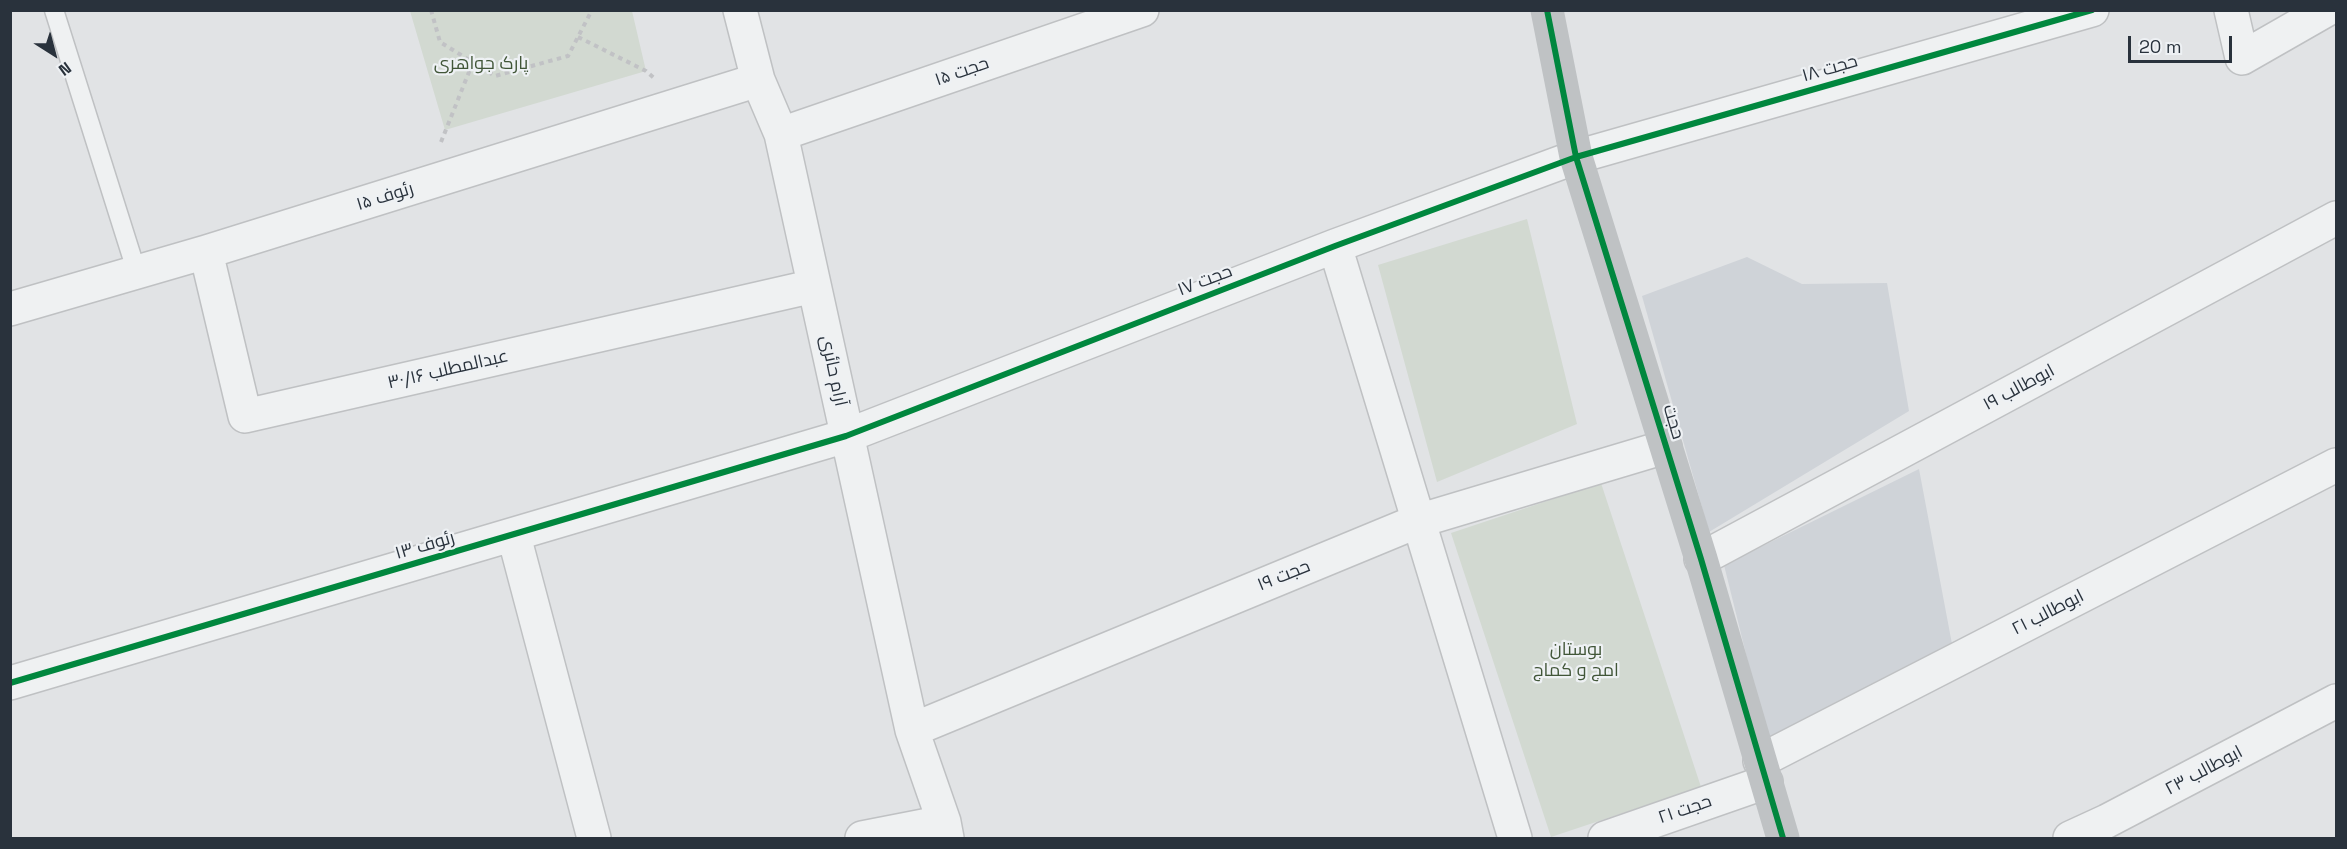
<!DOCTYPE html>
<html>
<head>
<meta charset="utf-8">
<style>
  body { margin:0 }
  #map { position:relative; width:2347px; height:849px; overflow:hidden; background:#e1e3e5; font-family:"Space Grotesk",sans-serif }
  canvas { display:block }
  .frame { position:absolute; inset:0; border:12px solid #29323c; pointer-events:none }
  .north { position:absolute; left:24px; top:24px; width:60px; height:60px; -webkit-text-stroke:4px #eef1f4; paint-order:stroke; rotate:144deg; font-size:16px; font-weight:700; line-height:24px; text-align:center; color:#29323c }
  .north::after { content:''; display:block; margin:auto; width:21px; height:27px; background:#29323c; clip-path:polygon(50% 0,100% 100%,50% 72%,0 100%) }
  .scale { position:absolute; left:2128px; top:36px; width:104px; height:27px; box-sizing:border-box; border:3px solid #29323c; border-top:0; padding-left:8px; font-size:18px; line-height:21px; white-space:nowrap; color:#29323c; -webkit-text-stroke:4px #eef1f4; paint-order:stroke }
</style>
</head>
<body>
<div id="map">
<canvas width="2347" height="849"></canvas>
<div class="frame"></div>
<div class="north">N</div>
<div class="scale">20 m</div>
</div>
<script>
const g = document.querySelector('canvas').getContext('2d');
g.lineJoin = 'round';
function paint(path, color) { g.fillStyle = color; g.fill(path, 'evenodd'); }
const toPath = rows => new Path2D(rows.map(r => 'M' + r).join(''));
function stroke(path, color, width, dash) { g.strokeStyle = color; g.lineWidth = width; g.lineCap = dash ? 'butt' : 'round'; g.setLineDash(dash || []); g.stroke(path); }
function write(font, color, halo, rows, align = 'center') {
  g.font = font + ' "Space Grotesk",Cairo,sans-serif'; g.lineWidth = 4.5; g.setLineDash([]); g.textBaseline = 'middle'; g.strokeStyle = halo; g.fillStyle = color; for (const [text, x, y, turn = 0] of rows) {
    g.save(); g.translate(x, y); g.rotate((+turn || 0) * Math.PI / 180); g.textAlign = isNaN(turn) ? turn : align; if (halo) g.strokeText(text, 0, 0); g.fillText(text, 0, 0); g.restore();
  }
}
const built = toPath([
  [1747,257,1802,284,1887,283,1909,411,1709,532,1642,296],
  [1919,469,1952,644,1767,739,1724,565]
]);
const green = toPath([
  [410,11,632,11,646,71,445,130],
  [1527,219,1577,424,1437,482,1378,265],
  [1601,483,1701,787,1551,837,1451,533]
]);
const path = toPath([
  [431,10,440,42,495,76,568,56,592,10],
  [578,37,646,71,654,78],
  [441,142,473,62]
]);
const lane = toPath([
  [54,10,137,273]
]);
const street = toPath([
  [740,10,758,80,781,134,912,730,944,822,947,838],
  [2231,10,2242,58,2326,10],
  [781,134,1142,10],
  [1335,246,1515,838],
  [206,252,245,416,814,286],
  [10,309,206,252,758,80],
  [514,536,594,838],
  [1701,559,2336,218],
  [10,683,846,436,1335,246,1576,157,2092,10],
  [912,730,1418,521,1665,447],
  [1760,761,2336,465],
  [862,838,944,822],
  [1605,838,1766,782],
  [2070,838,2107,821,2336,701]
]);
const secondary = toPath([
  [1547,10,1576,157,1701,559,1783,838]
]);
const cycleway = toPath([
  [1547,10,1576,157,1701,559,1783,838],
  [10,683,846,436,1335,246,1576,157,2092,10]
]);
const parkNames = [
  ["پارک جواهری",481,64],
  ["بوستان",1576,650],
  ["امج و کماج",1576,671]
];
const streetNames = [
  ["حجت ۱۸",1830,69,-16],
  ["حجت ۱۵",962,72,-19],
  ["رئوف ۱۵",385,197,-17],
  ["حجت ۱۷",1205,281,-21],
  ["عبدالمطلب ۳۰/۱۶",448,370,-13],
  ["آرام حائری",833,371,78],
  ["ابوطالب ۱۹",2019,388,-28],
  ["حجت",1673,422,73],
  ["رئوف ۱۳",425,546,-16],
  ["حجت ۱۹",1284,576,-22],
  ["ابوطالب ۲۱",2048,613,-27],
  ["ابوطالب ۲۳",2204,771,-28],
  ["حجت ۲۱",1685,810,-19]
];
paint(built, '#cfd3d8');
paint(green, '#d2d9d1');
stroke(lane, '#bfc1c3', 21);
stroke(street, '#bfc1c3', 36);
stroke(path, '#c1c2c5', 4, [4.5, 4.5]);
stroke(lane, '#eff1f2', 18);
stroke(street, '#eff1f2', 33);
stroke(secondary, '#bfc2c4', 33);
stroke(cycleway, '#00873e', 6);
write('18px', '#415638', '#eef1f4', parkNames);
write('18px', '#29323c', '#eef1f4', streetNames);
</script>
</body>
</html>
